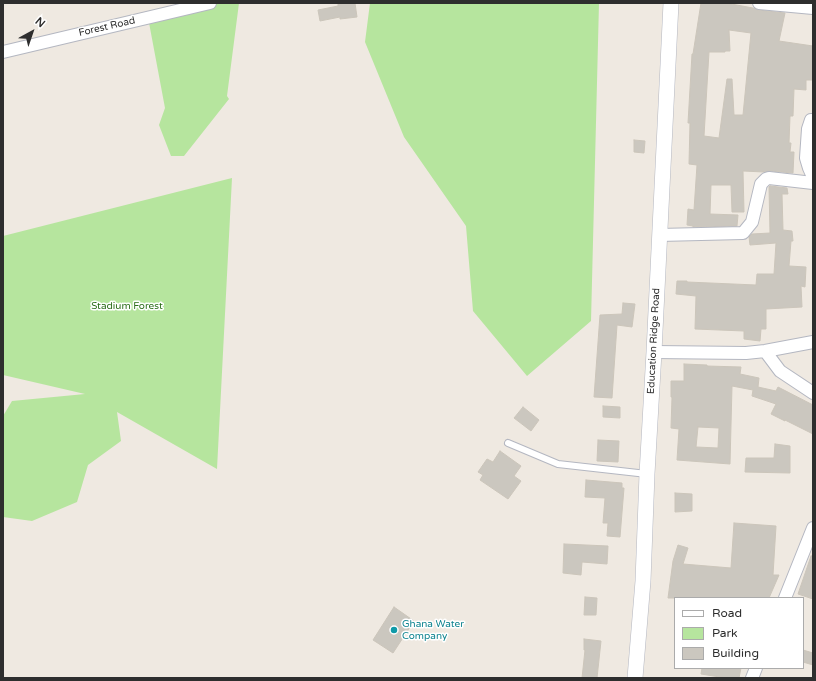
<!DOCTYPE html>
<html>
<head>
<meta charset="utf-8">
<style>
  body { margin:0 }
  #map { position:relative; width:816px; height:681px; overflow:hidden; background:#efe9e1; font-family:"Varela Round",sans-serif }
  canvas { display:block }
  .frame { position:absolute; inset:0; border:4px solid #2e2e2e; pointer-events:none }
  .legend { position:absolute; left:674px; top:597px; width:130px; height:72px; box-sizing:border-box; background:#fff; border:1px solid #ababab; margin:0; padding:5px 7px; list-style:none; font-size:12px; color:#2e2e2e }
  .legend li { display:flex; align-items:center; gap:8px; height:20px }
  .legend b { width:20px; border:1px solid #ababab }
  .north { position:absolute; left:12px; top:12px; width:40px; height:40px; -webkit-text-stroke:3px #fff; paint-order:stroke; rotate:40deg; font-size:11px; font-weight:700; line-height:16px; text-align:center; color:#2e2e2e }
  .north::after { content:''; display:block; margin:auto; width:14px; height:18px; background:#2e2e2e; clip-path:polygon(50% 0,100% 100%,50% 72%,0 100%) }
</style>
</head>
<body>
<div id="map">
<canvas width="816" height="681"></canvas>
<div class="frame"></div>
<ul class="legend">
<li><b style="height:5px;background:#fff"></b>Road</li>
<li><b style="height:11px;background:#b6e59e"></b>Park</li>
<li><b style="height:11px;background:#cbc7bf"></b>Building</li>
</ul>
<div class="north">N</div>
</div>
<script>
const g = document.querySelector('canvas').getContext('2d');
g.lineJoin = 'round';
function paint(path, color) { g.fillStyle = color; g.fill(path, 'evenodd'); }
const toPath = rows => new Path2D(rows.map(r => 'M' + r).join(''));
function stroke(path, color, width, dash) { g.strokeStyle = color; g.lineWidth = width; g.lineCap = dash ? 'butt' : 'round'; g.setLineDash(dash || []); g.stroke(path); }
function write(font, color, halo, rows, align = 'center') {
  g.font = font + ' "Varela Round",sans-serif'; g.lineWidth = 3; g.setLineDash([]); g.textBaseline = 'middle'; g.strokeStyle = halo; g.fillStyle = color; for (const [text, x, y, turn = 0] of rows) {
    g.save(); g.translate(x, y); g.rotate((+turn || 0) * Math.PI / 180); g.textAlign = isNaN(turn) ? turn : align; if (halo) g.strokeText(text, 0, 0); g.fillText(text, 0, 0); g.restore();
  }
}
const green = toPath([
  [186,3,239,3,227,96,229,99,184,156,171,156,159,125,165,108,147,12],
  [370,3,599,3,591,321,527,376,473,311,466,226,404,137,365,42],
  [232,178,217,469,117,412,121,441,88,465,77,502,32,521,3,517,3,416,12,401,85,394,3,375,3,236]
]);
const building = toPath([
  [347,3,355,3,357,17,340,19,340,17,320,21,318,10,338,6,338,4,347,3],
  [701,3,726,3,753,8,758,10,785,13,779,41,813,46,813,80,806,80,806,90,794,89,793,116,790,116,789,143,791,143,790,152,794,152,793,173,770,171,764,172,743,171,744,212,732,212,731,185,711,185,710,214,738,215,737,226,693,227,693,226,687,225,688,209,694,210,697,165,689,164,690,123,688,123,692,54,693,54,701,3],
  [729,30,751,33,743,115,734,115,732,79,727,79,719,138,704,136,709,52,725,52,725,51,730,51,729,30],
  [634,140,645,141,644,153,634,152,634,140],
  [770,186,787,188,788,194,782,194,783,230,792,231,793,241,791,241,789,266,806,267,805,287,801,286,802,307,766,309,766,329,761,329,760,341,744,339,744,331,695,329,696,296,676,294,677,281,687,281,687,282,756,285,757,274,774,274,776,243,750,245,749,237,752,234,770,233,769,187,770,186],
  [623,303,635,304,632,327,617,325,612,398,594,397,600,315,622,314,623,303],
  [684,364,707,365,707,366,741,367,740,374,759,378,758,387,776,391,778,387,813,405,813,434,785,420,785,421,771,414,776,404,752,396,753,390,732,386,730,464,677,460,679,429,671,428,672,397,671,397,671,381,684,381,684,364],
  [698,427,719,428,718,448,696,447,698,427],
  [603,406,620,407,620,418,603,417,603,406],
  [523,407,539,420,531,431,514,418,523,407],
  [598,440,619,441,618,462,597,461,598,440],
  [775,444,790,446,790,473,745,472,746,458,774,458,775,444],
  [500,451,521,466,514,476,521,481,508,499,480,480,483,475,478,472,487,459,493,462,500,451],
  [586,480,622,483,622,488,624,488,620,537,607,536,608,523,603,523,605,498,585,497,586,480],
  [675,493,692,494,692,511,675,512,675,493],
  [734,523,776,526,773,575,779,575,769,598,668,598,673,561,678,545,688,548,683,564,731,568,734,523],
  [564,544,608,546,607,564,582,562,581,575,563,573,564,544],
  [811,556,813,556,813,599,798,594,811,556],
  [585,597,597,598,596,615,584,615,585,597],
  [394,607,414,621,393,653,373,640,394,607],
  [584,639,601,641,597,678,582,678,585,650,584,650,584,639],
  [803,650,813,653,813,665,803,662,803,650],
  [702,668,741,668,739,678,726,678,701,674,702,668]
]);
const service = toPath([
  [508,443,558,464,647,474]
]);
const minor = toPath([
  [759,3,813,8],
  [3,52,210,3],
  [813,120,811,120,808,129,806,158,809,168,813,177],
  [659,235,743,233,752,222,761,184,766,179,769,178,813,183],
  [765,351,780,371,813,393],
  [654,352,746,353,765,351,813,342],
  [785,598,813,528],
  [752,678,756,668]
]);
const tertiary = toPath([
  [635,678,643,581,647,474,654,352,671,3]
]);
const markers = [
  [394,630,4,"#0f9aa8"]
];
const streetNames = [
  ["Forest Road",107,27,-13],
  ["Education Ridge Road",654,341,-87]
];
const parkNames = [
  ["Stadium Forest",127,306]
];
const cultureNames = [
  ["Ghana Water",402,624],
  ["Company",402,636]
];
paint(green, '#b6e59e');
paint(building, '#cbc7bf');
stroke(building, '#cbc5ba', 1);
stroke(service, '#b4b7c1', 8);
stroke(minor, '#b4b7c1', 14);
stroke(tertiary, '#b4b7c1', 16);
stroke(service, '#fff', 6);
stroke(minor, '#fff', 12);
stroke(tertiary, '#fff', 15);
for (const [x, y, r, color] of markers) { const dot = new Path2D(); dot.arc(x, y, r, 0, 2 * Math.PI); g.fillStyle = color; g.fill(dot); stroke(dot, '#fff', 1.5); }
write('10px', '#2e2e2e', '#fff', streetNames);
write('10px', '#2c6e1b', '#fff', parkNames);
write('10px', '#0d838f', '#fff', cultureNames, 'left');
</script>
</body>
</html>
